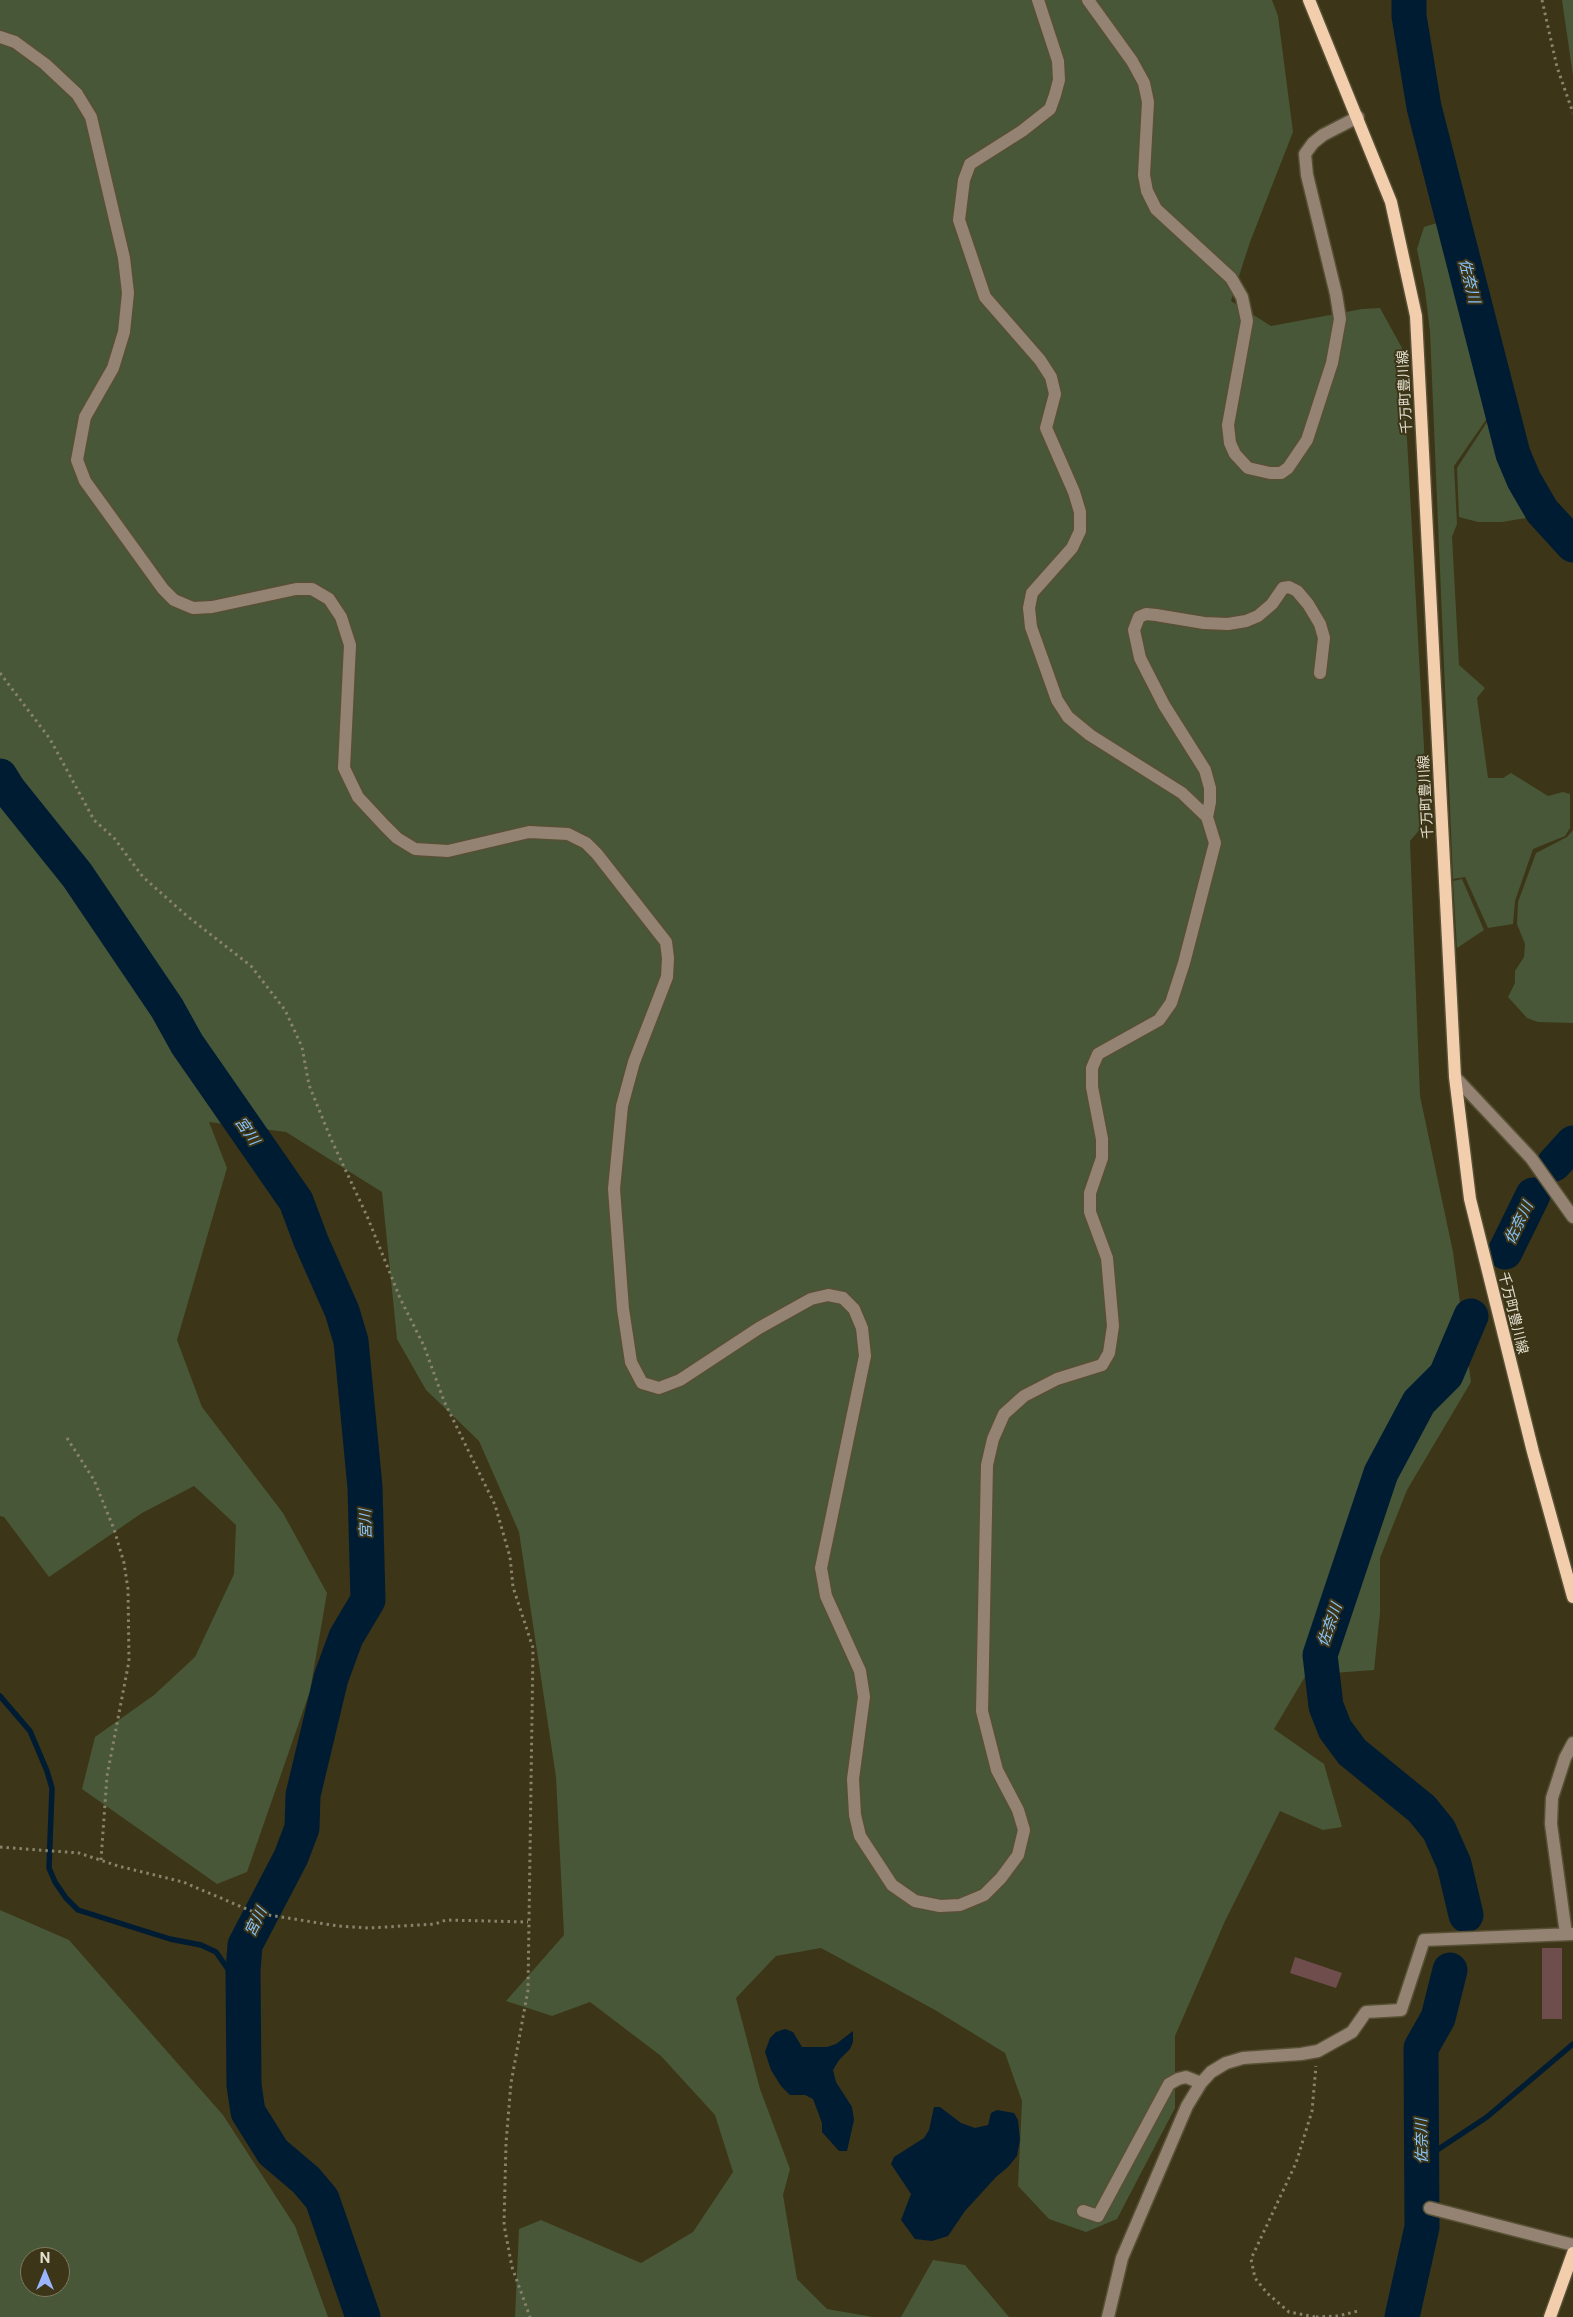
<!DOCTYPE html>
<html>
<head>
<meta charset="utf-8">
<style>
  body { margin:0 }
  #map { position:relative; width:1573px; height:2317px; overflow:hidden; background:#3c3518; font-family:"Public Sans",sans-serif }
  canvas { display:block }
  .north { position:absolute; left:20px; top:2247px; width:50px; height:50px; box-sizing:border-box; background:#3c3518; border:1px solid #7f7961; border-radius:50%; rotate:0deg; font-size:14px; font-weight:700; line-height:20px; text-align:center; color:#e4e0cf }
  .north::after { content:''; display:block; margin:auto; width:18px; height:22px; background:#9ab5fd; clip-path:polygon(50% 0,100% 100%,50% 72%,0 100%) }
</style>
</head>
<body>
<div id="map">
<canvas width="1573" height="2317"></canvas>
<div class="north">N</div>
</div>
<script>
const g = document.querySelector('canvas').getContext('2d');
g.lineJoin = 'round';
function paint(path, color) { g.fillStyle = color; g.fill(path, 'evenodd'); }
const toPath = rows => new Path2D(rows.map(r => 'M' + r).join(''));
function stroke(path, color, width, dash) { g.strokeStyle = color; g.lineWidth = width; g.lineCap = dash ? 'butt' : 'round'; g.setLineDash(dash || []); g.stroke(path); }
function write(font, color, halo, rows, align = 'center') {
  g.font = font + ' "Public Sans","Noto Sans JP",sans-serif'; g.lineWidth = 4; g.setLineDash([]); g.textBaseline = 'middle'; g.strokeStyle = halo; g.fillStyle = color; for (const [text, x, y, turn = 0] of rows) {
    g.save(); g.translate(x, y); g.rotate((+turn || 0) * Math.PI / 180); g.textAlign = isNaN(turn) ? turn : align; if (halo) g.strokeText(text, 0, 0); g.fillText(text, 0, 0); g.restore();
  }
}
const green = toPath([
  [0,0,1272,0,1278,16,1293,132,1250,242,1231,301,1271,326,1362,309,1380,308,1402,348,1428,820,1410,841,1420,1096,1453,1252,1471,1382,1407,1490,1380,1558,1380,1613,1374,1670,1306,1675,1274,1729,1324,1764,1342,1827,1323,1830,1280,1811,1225,1921,1175,2036,1175,2108,1117,2219,1086,2232,1049,2219,1018,2186,1022,2101,1005,2053,935,2010,821,1948,776,1956,736,1998,760,2089,790,2169,783,2195,797,2279,827,2309,873,2317,515,2317,519,2229,541,2220,641,2263,693,2232,733,2172,715,2115,661,2056,590,2002,552,2016,506,2001,564,1935,556,1777,519,1532,479,1441,426,1390,397,1339,382,1192,286,1132,209,1122,227,1168,177,1340,202,1407,283,1513,327,1593,310,1691,247,1872,217,1884,82,1789,95,1737,154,1695,195,1657,234,1574,236,1525,194,1486,142,1513,49,1577,4,1517,0,1516],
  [1562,0,1573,0,1573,76],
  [1437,223,1445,224,1488,417,1454,466,1457,524,1452,537,1459,665,1485,688,1477,698,1488,778,1503,778,1511,773,1548,796,1563,792,1570,794,1570,828,1565,836,1533,849,1515,901,1513,924,1488,928,1465,877,1453,879,1430,332,1425,290,1417,249,1424,227],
  [1489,419,1506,472,1532,517,1502,522,1478,522,1459,517,1457,468],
  [1573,830,1573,1023,1538,1022,1527,1018,1508,997,1515,983,1515,971,1524,957,1525,944,1517,924,1518,902,1536,853,1567,837],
  [1462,879,1484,930,1457,948,1453,881],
  [0,1910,69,1940,223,2115,295,2226,328,2317,0,2317],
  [30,2257,60,2257,60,2287,30,2287],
  [933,2260,965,2265,1009,2317,901,2317]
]);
const water = toPath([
  [785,2029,793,2032,802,2047,827,2047,836,2044,853,2031,853,2042,850,2049,839,2060,833,2070,836,2082,852,2107,854,2120,847,2151,839,2151,822,2132,822,2123,813,2099,805,2095,790,2095,781,2086,771,2070,765,2052,770,2038,776,2032],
  [934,2107,940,2107,961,2123,975,2128,988,2125,991,2113,997,2110,1014,2113,1018,2120,1020,2140,1017,2156,1008,2167,996,2177,965,2211,948,2236,932,2241,915,2239,904,2224,901,2220,911,2194,891,2164,894,2157,924,2138,929,2130]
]);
const stream = toPath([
  [0,1696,30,1731,47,1771,52,1788,49,1868,55,1882,66,1898,78,1910,170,1939,201,1945,216,1952,244,1992],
  [1422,2160,1487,2117,1573,2044]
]);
const river = toPath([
  [1409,0,1409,16,1424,107,1513,454,1524,480,1542,511,1573,545],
  [0,776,8,789,77,875,167,1008,187,1044,296,1201,311,1241,342,1311,351,1341,365,1487,368,1600,346,1637,331,1678,303,1795,302,1828,291,1857,245,1945,243,1971,244,2085,248,2112,273,2152,306,2180,322,2199,363,2317],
  [1554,1164,1573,1143],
  [1505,1252,1533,1195],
  [1466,1915,1454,1864,1439,1830,1422,1809,1352,1752,1335,1729,1326,1706,1320,1655,1381,1473,1419,1402,1446,1375,1471,1316],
  [1402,2317,1422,2227,1421,2048,1438,2018,1450,1970]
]);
const building = toPath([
  [1542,1948,1562,1948,1562,2019,1542,2019],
  [1295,1957,1342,1973,1336,1988,1290,1973]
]);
const path = toPath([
  [1542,0,1557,67,1573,113],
  [0,673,50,739,94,820,114,838,143,877,187,916,251,966,285,1010,302,1047,309,1085,331,1139,367,1216,400,1298,424,1346,444,1401,495,1505,510,1557,513,1587,533,1648,528,1990,511,2083,506,2143,504,2225,512,2267,530,2317],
  [67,1438,94,1480,114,1529,124,1563,128,1589,129,1661,107,1776,101,1860],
  [0,1847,79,1853,118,1866,183,1882,256,1913,338,1926,369,1928,435,1924,446,1920,528,1922],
  [1315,2317,1289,2312,1267,2293,1255,2278,1251,2259,1296,2163,1312,2111,1316,2066],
  [1316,2317,1338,2316,1358,2311]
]);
const minor = toPath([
  [1088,0,1132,61,1144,83,1148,102,1144,175,1147,191,1156,209,1231,278,1242,297,1247,321,1228,425,1230,443,1235,454,1248,468,1270,473,1281,473,1288,468,1307,440,1332,363,1340,319,1336,294,1307,175,1305,154,1313,143,1323,135,1358,117],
  [0,37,15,42,45,64,77,94,91,117,124,258,128,293,124,332,113,368,85,417,77,460,85,481,163,589,174,600,193,608,212,607,296,589,312,589,329,599,341,617,350,645,344,768,358,797,385,826,397,838,415,849,448,851,529,832,568,834,586,843,597,854,666,942,668,958,667,977,634,1062,622,1106,614,1189,623,1309,631,1362,642,1383,659,1388,680,1380,759,1328,811,1299,828,1295,843,1298,854,1309,862,1328,865,1356,821,1568,826,1596,860,1671,864,1697,853,1779,855,1815,860,1836,892,1885,915,1901,940,1906,960,1905,984,1895,1001,1878,1018,1855,1024,1830,1018,1810,997,1770,982,1711,987,1465,993,1439,1004,1414,1024,1396,1057,1379,1102,1365,1109,1353,1113,1326,1107,1258,1090,1212,1090,1193,1102,1158,1102,1139,1092,1087,1092,1068,1098,1054,1159,1020,1171,1003,1184,963,1215,843,1207,817,1182,793,1090,735,1068,717,1057,700,1031,627,1029,608,1032,593,1072,548,1080,531,1080,512,1074,492,1046,428,1055,394,1051,377,1040,360,985,297,959,220,964,180,970,164,1022,131,1050,109,1055,95,1059,80,1058,61,1038,0],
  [1207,817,1210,802,1210,788,1205,770,1164,705,1140,658,1134,630,1139,617,1146,614,1156,615,1204,623,1228,624,1246,621,1258,616,1272,604,1283,588,1289,587,1297,591,1308,604,1320,624,1324,638,1320,673],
  [1455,1077,1531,1158,1573,1217],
  [1566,1934,1551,1824,1552,1798,1565,1758,1573,1743],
  [1430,2208,1573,2245],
  [1083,2211,1098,2216,1169,2084,1178,2079,1186,2077,1201,2083,1211,2072,1226,2063,1243,2058,1301,2054,1318,2051,1352,2032,1366,2012,1401,2010,1424,1940,1573,1934],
  [1108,2317,1122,2258,1187,2106,1201,2083]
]);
const major = toPath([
  [1309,0,1391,202,1416,316,1455,1077,1470,1199,1533,1452,1573,1597],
  [1550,2317,1573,2253]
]);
const streetNames = [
  ["千万町豊川線",1405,392,-93],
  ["千万町豊川線",1426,797,-93],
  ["千万町豊川線",1513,1313,76]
];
const waterNames = [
  ["佐奈川",1469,281,76],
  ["宮川",247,1131,55],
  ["佐奈川",1519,1223,-64],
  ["宮川",366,1524,-91],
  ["佐奈川",1330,1625,-71],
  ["宮川",256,1922,-64],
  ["佐奈川",1422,2141,-91]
];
paint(green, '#485737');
paint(water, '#001c33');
stroke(stream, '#001c33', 5.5);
stroke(river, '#001c33', 35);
paint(building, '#6f4d4d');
stroke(minor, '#575035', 15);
stroke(major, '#575035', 15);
stroke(path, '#89836c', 3, [2.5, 4]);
stroke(minor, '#948272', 12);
stroke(major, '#f3cead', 12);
write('14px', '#e4e0cf', '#3c3518', streetNames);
write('italic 15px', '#87c5fc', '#3c3518', waterNames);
</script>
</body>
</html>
